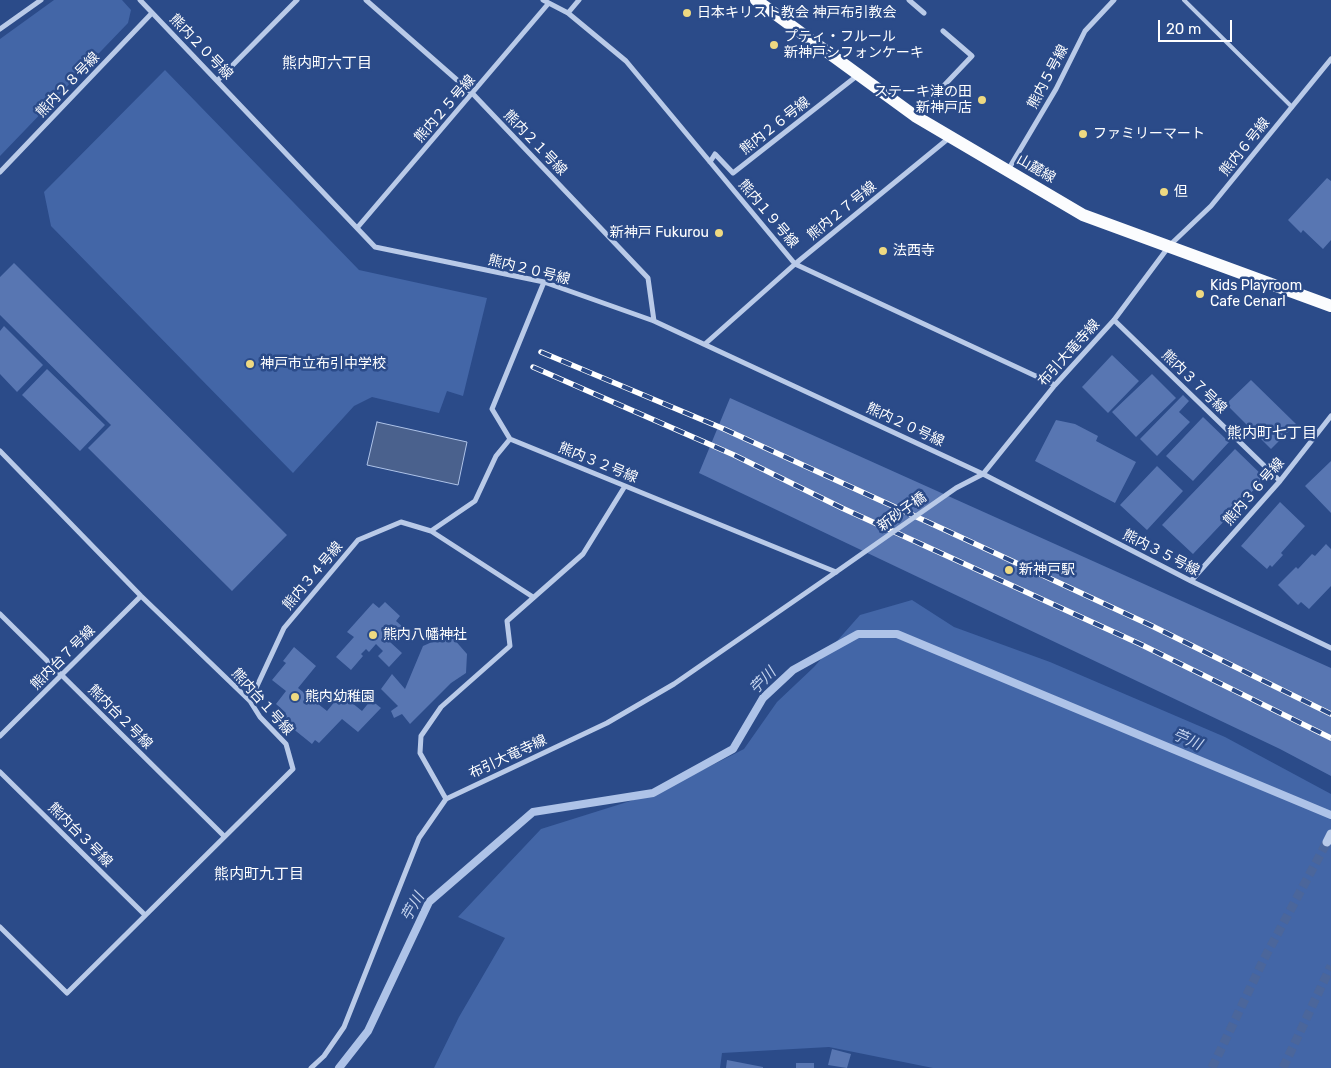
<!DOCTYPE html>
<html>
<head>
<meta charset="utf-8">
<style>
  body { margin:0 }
  #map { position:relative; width:1331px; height:1068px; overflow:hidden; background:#2b4b89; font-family:Rubik,sans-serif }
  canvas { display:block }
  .scale { position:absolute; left:1158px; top:20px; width:74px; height:22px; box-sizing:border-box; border:2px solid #fff; border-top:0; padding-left:6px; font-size:15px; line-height:18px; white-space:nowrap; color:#fff; -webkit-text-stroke:4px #2b4b89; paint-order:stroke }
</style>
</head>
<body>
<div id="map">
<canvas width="1331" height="1068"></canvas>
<div class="scale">20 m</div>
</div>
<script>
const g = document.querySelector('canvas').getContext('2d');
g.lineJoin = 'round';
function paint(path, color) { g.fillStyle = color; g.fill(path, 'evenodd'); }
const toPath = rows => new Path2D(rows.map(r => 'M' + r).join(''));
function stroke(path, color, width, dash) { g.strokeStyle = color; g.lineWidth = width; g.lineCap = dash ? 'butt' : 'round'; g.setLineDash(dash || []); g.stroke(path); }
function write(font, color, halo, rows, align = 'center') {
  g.font = font + ' Rubik,"Noto Sans JP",sans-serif'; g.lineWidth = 5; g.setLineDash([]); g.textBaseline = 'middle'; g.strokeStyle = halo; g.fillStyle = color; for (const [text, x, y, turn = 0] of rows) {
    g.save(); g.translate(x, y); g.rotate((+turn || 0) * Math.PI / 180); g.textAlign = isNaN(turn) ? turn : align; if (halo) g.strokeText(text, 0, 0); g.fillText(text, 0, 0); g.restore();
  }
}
const green = toPath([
  [54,0,122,0,131,10,128,23,0,156,0,39],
  [165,70,359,270,487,298,463,396,447,391,439,413,372,397,354,406,293,473,51,226,44,192],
  [912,600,954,627,1050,662,1225,737,1331,794,1331,1068,933,1068,829,1047,722,1053,720,1068,434,1068,459,1017,505,938,458,917,541,829,659,792,744,749,777,702,814,667,860,615]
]);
const water = toPath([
  [377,422,467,442,458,485,367,465,377,422]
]);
const stream = toPath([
  [339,1068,368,1031,429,902,533,812,653,793,733,749,763,698,793,670,858,634,897,634,1331,815]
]);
const building = toPath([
  [1327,178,1331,181,1331,240,1323,249,1303,230,1301,233,1288,220],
  [14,263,287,535,232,591,88,448,111,425,0,315,0,277],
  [4,326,43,365,17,392,0,374,0,331],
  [1112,355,1139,381,1108,413,1082,387],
  [47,369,105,425,80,451,22,395],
  [1152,374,1176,398,1136,437,1112,412],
  [1251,380,1296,424,1271,449,1226,404],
  [1183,395,1189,401,1179,412,1190,422,1157,456,1140,439],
  [730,398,1331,668,1331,776,1280,749,699,473],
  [1203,417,1229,442,1193,481,1166,456],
  [1056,420,1075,424,1098,436,1096,441,1136,462,1115,503,1035,461],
  [1235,449,1265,478,1193,554,1162,525],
  [1331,461,1331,513,1305,486],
  [1157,466,1183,491,1147,530,1120,505],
  [1280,502,1305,526,1281,553,1283,555,1272,567,1270,565,1267,569,1241,546],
  [1326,544,1331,549,1331,586,1309,609,1301,602,1298,605,1278,585,1296,567,1298,569,1312,554,1315,556],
  [385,602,400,616,396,621,403,627,390,642,402,653,389,667,378,656,383,651,376,644,369,652,366,649,361,654,363,656,351,670,336,657,354,637,347,632,373,603,379,608],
  [441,638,453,638,467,654,466,673,451,683,410,724,402,714,394,718,391,711,398,706,381,689,392,674,405,689,423,646],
  [294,647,316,666,298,688,327,711,341,694,362,711,371,700,381,708,358,732,342,719,319,743,315,740,312,744,281,719,286,713,276,704,286,691,272,680,286,663,283,661],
  [832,1049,851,1054,847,1068,828,1065],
  [727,1060,763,1067,763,1068,726,1068],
  [796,1063,814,1063,814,1068,796,1068]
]);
const tertiaryTunnel = toPath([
  [1212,1068,1264,959,1327,842],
  [1283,1068,1331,966]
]);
const service = toPath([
  [1184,0,1292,107]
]);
const minor = toPath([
  [140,0,375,247,544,282,654,321,983,474,1191,581,1331,648],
  [366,0,473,94,648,278,654,321],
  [543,0,568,13,626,61,795,264,1055,385],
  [909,0,924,13],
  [568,13,579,0],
  [0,29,41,0],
  [218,80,297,0],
  [916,115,972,56,943,31],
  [710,162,715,154,733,173,858,75],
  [1008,170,1056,89,1085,31,1114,0],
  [0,172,152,13],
  [357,228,548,4],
  [544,282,492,409,510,439,836,572],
  [1114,320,1280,481],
  [705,344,795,264,949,138],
  [0,451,141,596,250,701,260,717,286,744,293,769,67,993,0,927],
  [983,474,1055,385,1114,320,1170,245,1211,206,1331,59],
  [431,531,533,597],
  [1191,581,1280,481,1331,416],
  [0,614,224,836],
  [250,701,284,628,358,540,401,522,431,531,475,501,496,456,510,439],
  [0,736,141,596],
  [0,772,144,914],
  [446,799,420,753,421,736,441,707,510,646,507,621,583,554,625,486],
  [311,1068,324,1056,344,1027,419,838,446,799,607,723,674,684,836,572]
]);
const tertiary = toPath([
  [1327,842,1331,834]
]);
const primary = toPath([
  [756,0,915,116,1083,215,1331,306]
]);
const rail = toPath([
  [541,352,724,429,943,529,1150,625,1331,714],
  [533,367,734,455,842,508,1140,644,1331,738]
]);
const minorBridge = toPath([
  [836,572,956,488,983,474]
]);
const markers = [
  [687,13,5,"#eed981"],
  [774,45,5,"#eed981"],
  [982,100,5,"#eed981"],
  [1083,134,5,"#eed981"],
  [1164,192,5,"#eed981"],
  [719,233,5,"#eed981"],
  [883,251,5,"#eed981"],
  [1200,294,5,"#eed981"],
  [250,364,5,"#eed981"],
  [1009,570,5,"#eed981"],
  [373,635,5,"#eed981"],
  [295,697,5,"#eed981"]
];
const poiNames = [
  ["日本キリスト教会 神戸布引教会",697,13],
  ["プティ・フルール",784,37],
  ["新神戸シフォンケーキ",784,53],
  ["ステーキ津の田",972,92,"right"],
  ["新神戸店",972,108,"right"],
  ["ファミリーマート",1093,134],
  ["但",1174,192],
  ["新神戸 Fukurou",709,233,"right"],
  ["法西寺",893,251],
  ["Kids Playroom",1210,286],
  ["Cafe Cenarl",1210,302],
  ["神戸市立布引中学校",260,364],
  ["新神戸駅",1019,570],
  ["熊内八幡神社",383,635],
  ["熊内幼稚園",305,697]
];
const streetNames = [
  ["熊内２０号線",201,47,46],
  ["熊内５号線",1048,77,-62],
  ["熊内２８号線",68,85,-46],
  ["熊内２５号線",445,109,-49],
  ["熊内２６号線",775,126,-38],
  ["熊内２１号線",535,143,46],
  ["熊内６号線",1245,147,-51],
  ["山麓線",1036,169,30],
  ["熊内２７号線",842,211,-39],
  ["熊内１９号線",768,214,50],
  ["熊内２０号線",529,270,14],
  ["布引大竜寺線",1069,353,-48],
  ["熊内３７号線",1194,382,44],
  ["熊内２０号線",905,425,25],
  ["熊内３２号線",598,463,22],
  ["熊内３６号線",1254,492,-49],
  ["新砂子橋",902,512,-35],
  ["熊内３５号線",1161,553,27],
  ["熊内３４号線",313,576,-50],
  ["熊内台７号線",63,658,-45],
  ["熊内台１号線",262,702,48],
  ["熊内台２号線",120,717,45],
  ["布引大竜寺線",508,757,-25],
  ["熊内台３号線",80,835,45]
];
const neighbourhoodNames = [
  ["熊内町六丁目",327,64],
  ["熊内町七丁目",1272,434],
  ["熊内町九丁目",259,875]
];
const waterNames = [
  ["苧川",763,681,-46],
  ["苧川",1187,740,23],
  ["苧川",413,907,-60]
];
paint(green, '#4366a7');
paint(water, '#4a618d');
stroke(water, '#aec3e8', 1);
stroke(stream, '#aec3e8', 8);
paint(building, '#5876b2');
stroke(tertiaryTunnel, '#4b669b', 9, [9, 4.5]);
stroke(service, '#b9cae8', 4);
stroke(minor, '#b9cae8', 5);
stroke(tertiary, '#b9cae8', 9);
stroke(primary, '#fbfcfe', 12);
stroke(rail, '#fff', 5.5);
stroke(rail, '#2b4b89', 4, [11]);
stroke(minorBridge, '#b9cae8', 5);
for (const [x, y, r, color] of markers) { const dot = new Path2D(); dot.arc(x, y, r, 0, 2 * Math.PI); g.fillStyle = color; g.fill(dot); stroke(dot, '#2b4b89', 2); }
write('14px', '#fff', '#2b4b89', poiNames, 'left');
write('14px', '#fff', '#2b4b89', streetNames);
write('15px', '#fff', '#2b4b89', neighbourhoodNames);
write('italic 15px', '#c5d4ef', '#2b4b89', waterNames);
</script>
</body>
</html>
